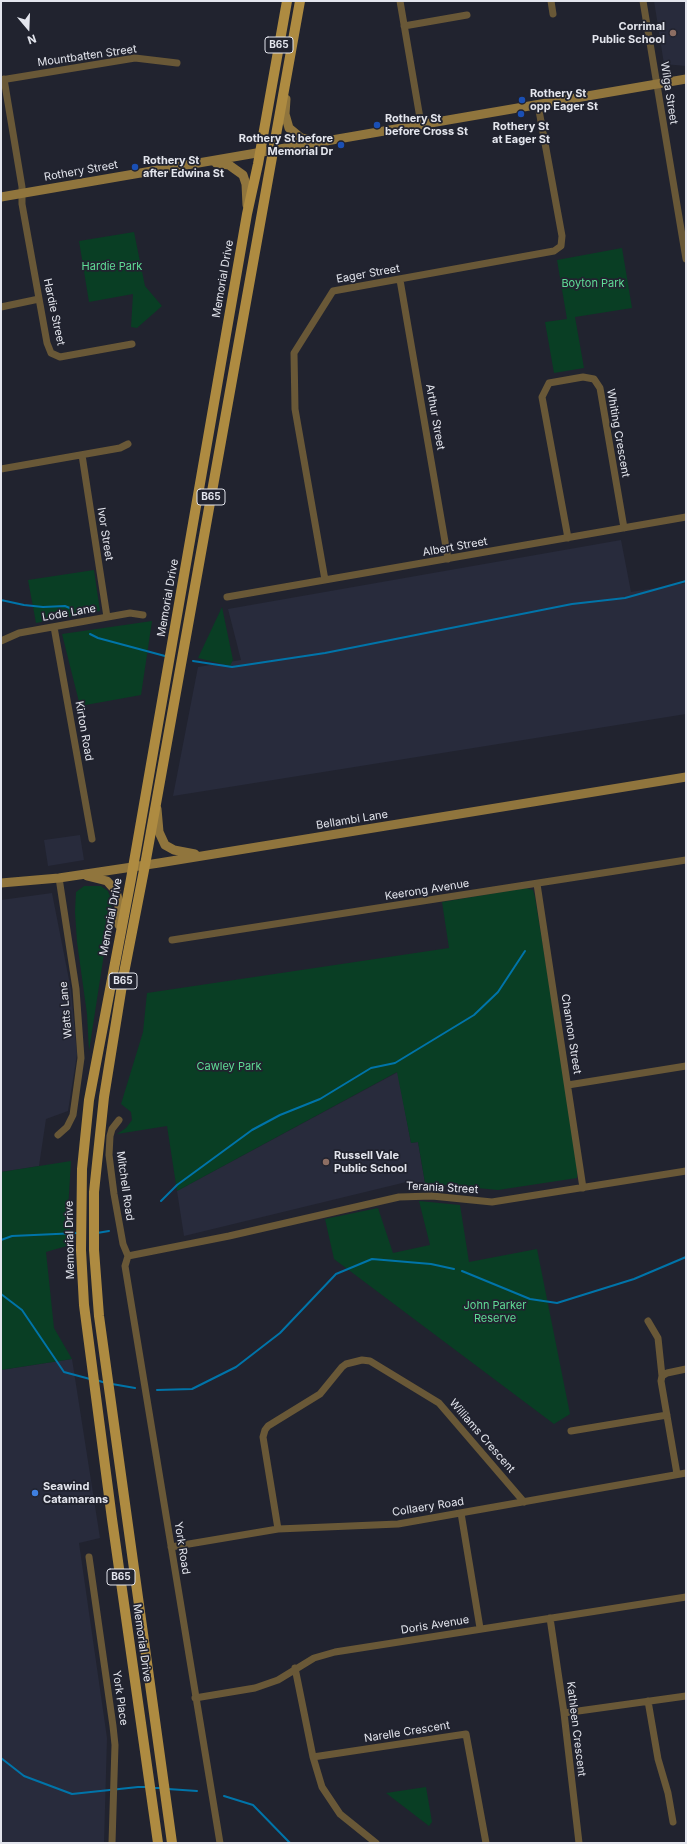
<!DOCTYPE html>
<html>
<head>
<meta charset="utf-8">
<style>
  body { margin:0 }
  #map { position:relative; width:687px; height:1844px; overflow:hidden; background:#21232f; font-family:Inter,sans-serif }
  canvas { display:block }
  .frame { position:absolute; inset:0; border:2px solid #e3e5ed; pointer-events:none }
  .north { position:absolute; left:8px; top:8px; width:40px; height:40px; -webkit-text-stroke:3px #21232f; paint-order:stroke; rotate:161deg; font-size:11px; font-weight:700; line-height:16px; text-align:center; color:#e3e5ed }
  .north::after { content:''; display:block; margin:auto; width:14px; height:18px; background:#e3e5ed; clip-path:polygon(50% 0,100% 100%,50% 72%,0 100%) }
</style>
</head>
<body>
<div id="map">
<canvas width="687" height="1844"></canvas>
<div class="frame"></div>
<div class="north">N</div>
</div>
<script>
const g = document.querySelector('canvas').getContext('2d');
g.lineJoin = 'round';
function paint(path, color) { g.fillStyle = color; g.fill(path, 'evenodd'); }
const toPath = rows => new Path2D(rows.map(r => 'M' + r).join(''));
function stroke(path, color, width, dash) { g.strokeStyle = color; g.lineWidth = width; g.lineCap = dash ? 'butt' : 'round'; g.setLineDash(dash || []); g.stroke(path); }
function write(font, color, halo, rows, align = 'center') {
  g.font = font + ' Inter,sans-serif'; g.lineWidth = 3.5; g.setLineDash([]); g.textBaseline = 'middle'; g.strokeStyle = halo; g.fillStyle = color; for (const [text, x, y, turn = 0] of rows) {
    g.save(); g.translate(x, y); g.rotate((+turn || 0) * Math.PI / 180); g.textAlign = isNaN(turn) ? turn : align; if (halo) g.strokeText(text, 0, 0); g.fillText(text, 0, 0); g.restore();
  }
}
const built = toPath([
  [654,1,686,1,686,66,664,64],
  [621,540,631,592,686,583,686,714,173,796,198,667,241,660,228,609],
  [80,835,84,860,48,866,44,840],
  [52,893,71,990,77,1054,68,1111,46,1119,39,1166,1,1172,1,900],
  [398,1072,411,1143,418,1142,425,1183,410,1181,394,1185,184,1236,177,1191],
  [72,1359,100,1538,79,1543,107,1738,104,1843,1,1843,1,1370]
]);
const green = toPath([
  [134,232,145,286,162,306,137,328,131,327,133,294,89,302,79,241],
  [622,248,632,308,575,317,584,368,554,373,545,322,567,319,557,260],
  [94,570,100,611,36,623,28,580],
  [222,607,233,660,230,666,198,658],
  [152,621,141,695,80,706,62,634],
  [84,886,101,886,108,891,112,902,89,1051,87,1014,77,942,75,912,76,892],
  [526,888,533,890,535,897,578,1162,577,1178,498,1190,425,1183,418,1142,411,1143,397,1072,177,1191,167,1126,117,1134,126,1128,132,1120,131,1112,121,1104,143,1032,147,993,449,948,442,902],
  [71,1161,68,1210,70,1222,70,1245,46,1252,54,1328,72,1359,1,1370,1,1172],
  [419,1201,460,1205,469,1262,537,1249,570,1414,554,1424,334,1259,325,1219,378,1208,393,1253,430,1245],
  [426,1787,432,1822,429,1826,386,1793]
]);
const stream = toPath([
  [1,600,24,605,43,607,65,606,72,609],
  [90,634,98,638,165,656],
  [193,661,232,667,325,653,572,604,625,598,686,581],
  [161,1201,177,1185,252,1130,280,1115,320,1099,371,1068,395,1063,474,1015,498,992,525,951],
  [97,1233,109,1231],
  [1,1240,12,1236,78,1233],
  [462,1271,530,1299,557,1303,634,1279,686,1257],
  [1,1294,22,1310,64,1372,90,1379],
  [96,1380,106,1383],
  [112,1384,135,1388],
  [157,1390,192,1389,236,1367,280,1333,336,1274,372,1259,431,1264,454,1269],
  [1,1758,24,1776,72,1794,138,1787,146,1787],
  [152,1788,162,1788],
  [168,1789,197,1791],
  [224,1796,253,1805,290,1843]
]);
const minor = toPath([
  [400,1,421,124],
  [551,1,553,14],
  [643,1,686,259],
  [404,26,467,15],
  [4,79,22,187,22,204,47,343,51,353,60,357,132,344],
  [1,80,135,58,177,63],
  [400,280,448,559],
  [1,307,39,299],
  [82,455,107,617],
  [1,469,120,448,128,444],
  [568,538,542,397,549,383,583,377,594,379,600,388,624,528],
  [325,580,295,409,294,353,333,291,554,251,561,246,562,236,538,105],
  [227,597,686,517],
  [54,627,92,839],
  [1,641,19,633,130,613,143,615],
  [537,884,583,1188],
  [172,940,686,860],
  [568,1085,686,1066],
  [119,1120,112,1129,110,1136,109,1155,114,1194,123,1244,128,1256],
  [58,1135,67,1127,73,1115,81,1058,76,989,59,878],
  [128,1256,125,1266,220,1843],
  [128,1256,229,1236,399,1197,432,1196,492,1202,686,1171],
  [648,1321,658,1338,662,1376],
  [571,1431,667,1415],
  [677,1474,661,1381,662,1376,667,1373,686,1369],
  [461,1513,480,1628],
  [278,1529,263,1437,265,1430,268,1426,320,1394,342,1367,346,1364,362,1360,370,1361,439,1403,524,1502],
  [171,1547,278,1529,398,1524,686,1473],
  [89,1557,113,1726,115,1745,112,1843],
  [550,1618,564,1713,579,1843],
  [295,1668,313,1757,322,1787,340,1814,376,1843],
  [195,1698,255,1688,278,1680,314,1658,335,1652,686,1597],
  [648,1701,658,1759,668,1793,673,1822],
  [564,1713,686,1696],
  [313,1757,466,1734,486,1843]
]);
const secondary = toPath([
  [286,99,285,114,289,128,301,138,316,141],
  [216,163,229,165,243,175,246,184,247,205],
  [1,197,686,79],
  [157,809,159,832,165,845,174,850,195,854],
  [87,876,107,881,116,891,119,903,119,925],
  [1,883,59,878,159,863,686,777]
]);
const primary = toPath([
  [158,1843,112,1519,84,1305,81,1250,82,1169,89,1100,131,879,247,214,258,164,287,1],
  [172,1843,99,1316,94,1250,94,1192,104,1097,124,973,145,865,300,1]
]);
const markers = [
  [673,33,4,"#8d6e63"],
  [522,100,4,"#1a4fb4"],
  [521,114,4,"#1a4fb4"],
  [377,125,4,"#1a4fb4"],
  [341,145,4,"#1a4fb4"],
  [135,167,4,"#1a4fb4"],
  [326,1162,4,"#8d6e63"],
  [35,1493,4,"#3f7fe0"]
];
const shields = [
  [279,45,28],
  [211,497,28],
  [123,981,28],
  [121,1577,28]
];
const shieldNames = [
  ["B65",279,45],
  ["B65",211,497],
  ["B65",123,981],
  ["B65",121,1577]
];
const poiNames = [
  ["Corrimal",665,27,"right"],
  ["Public School",665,40,"right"],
  ["Rothery St",530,94],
  ["opp Eager St",530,107],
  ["Rothery St",385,119],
  ["before Cross St",385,132],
  ["Rothery St",521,127,"center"],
  ["at Eager St",521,140,"center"],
  ["Rothery St before",333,139,"right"],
  ["Memorial Dr",333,152,"right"],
  ["Rothery St",143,161],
  ["after Edwina St",143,174],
  ["Russell Vale",334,1156],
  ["Public School",334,1169],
  ["Seawind",43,1487],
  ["Catamarans",43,1500]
];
const streetNames = [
  ["Mountbatten Street",87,56,-8],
  ["Wilga Street",669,93,81],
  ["Rothery Street",81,171,-10],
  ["Eager Street",368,274,-10],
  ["Memorial Drive",223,279,-80],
  ["Hardie Street",54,312,78],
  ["Arthur Street",435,417,80],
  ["Whiting Crescent",618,433,80],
  ["Ivor Street",105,534,81],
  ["Albert Street",455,547,-10],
  ["Memorial Drive",168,598,-80],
  ["Lode Lane",69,613,-10],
  ["Kirton Road",84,731,80],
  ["Bellambi Lane",352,820,-9],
  ["Keerong Avenue",427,890,-9],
  ["Memorial Drive",111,917,-79],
  ["Watts Lane",66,1010,-95],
  ["Channon Street",571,1034,81],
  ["Mitchell Road",125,1186,82],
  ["Terania Street",442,1188,3],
  ["Memorial Drive",70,1240,-91],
  ["Williams Crescent",482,1436,49],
  ["Collaery Road",428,1507,-9],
  ["York Road",182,1548,81],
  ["Doris Avenue",435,1625,-9],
  ["Memorial Drive",142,1643,82],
  ["York Place",120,1698,82],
  ["Kathleen Crescent",576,1729,83],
  ["Narelle Crescent",407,1732,-9]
];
const parkNames = [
  ["Hardie Park",112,267],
  ["Boyton Park",593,284],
  ["Cawley Park",229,1067],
  ["John Parker",495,1306],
  ["Reserve",495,1319]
];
paint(built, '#282b3c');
paint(green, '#093e24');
stroke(stream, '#0074a9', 2);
stroke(minor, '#695837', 7);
stroke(secondary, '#90753d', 9);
stroke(primary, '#ae8b41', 10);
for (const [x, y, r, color] of markers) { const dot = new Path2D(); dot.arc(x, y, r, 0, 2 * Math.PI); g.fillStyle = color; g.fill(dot); stroke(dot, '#21232f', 1.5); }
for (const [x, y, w] of shields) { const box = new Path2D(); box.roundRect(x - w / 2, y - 8, w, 16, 3); g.fillStyle = '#21232f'; g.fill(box); stroke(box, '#e3e5ed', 1); }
write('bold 10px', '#e3e5ed', null, shieldNames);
write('bold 11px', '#e3e5ed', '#21232f', poiNames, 'left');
write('11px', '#e3e5ed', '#21232f', streetNames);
write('11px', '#5fdc96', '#21232f', parkNames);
</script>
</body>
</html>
